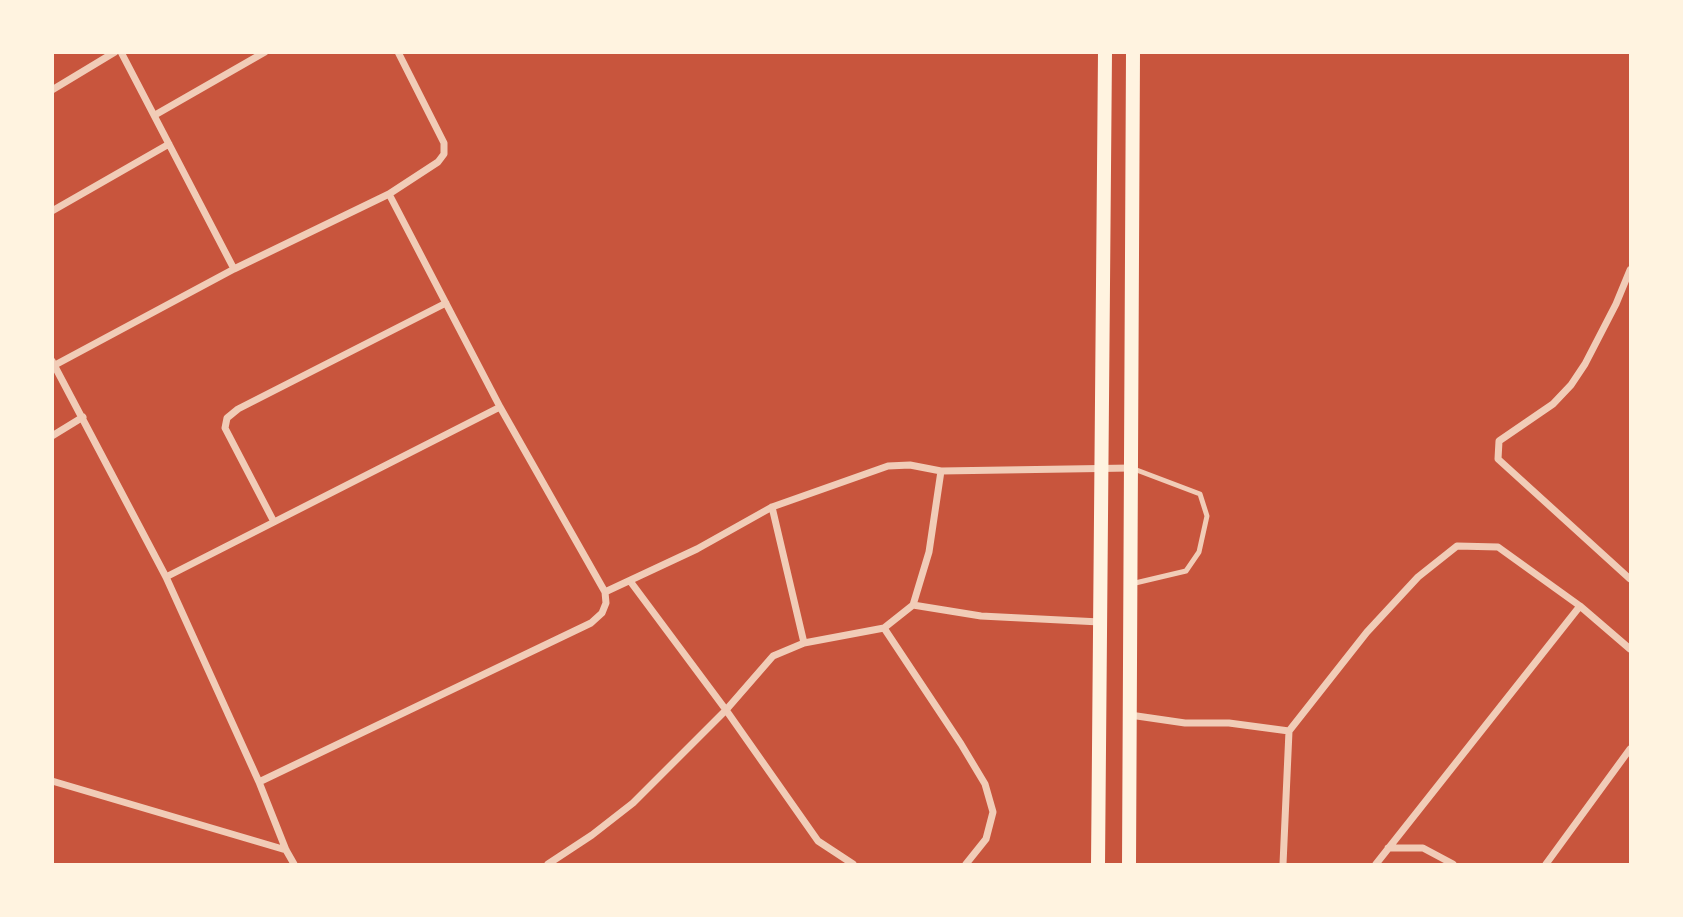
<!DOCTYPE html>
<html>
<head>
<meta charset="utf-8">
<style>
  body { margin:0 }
  #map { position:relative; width:1683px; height:917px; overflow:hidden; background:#c8553d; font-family:Helvetica,sans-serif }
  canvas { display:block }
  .frame { position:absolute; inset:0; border:54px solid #fff3e0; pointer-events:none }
</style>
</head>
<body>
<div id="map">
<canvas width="1683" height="917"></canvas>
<div class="frame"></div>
</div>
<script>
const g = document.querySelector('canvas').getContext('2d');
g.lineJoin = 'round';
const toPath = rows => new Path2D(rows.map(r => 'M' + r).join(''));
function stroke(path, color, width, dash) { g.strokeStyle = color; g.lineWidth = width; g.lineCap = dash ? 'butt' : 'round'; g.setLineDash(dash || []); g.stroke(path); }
const service = toPath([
  [1131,584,1186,571,1199,552,1207,516,1200,494,1134,469]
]);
const minor = toPath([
  [121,52,234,269],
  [52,90,115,52],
  [155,115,265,52],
  [389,194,500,407,605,592],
  [52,211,169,144],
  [1630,270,1616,304,1585,364,1571,385,1553,404,1499,441,1498,459,1630,579],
  [52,361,166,577,259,782,286,850,294,864],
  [55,365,234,269,389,194,438,162,444,154,444,143,398,52],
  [52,436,83,417],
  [772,507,804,643],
  [274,522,225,428,227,418,238,409,446,303],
  [166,577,500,407],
  [630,581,726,710,818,841,853,864],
  [913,605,981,616,1100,622],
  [884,628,961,744,985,784,993,812,986,839,966,864],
  [1130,715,1185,723,1229,723,1289,731,1367,632,1418,577,1457,546,1498,547,1580,606,1630,649],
  [52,781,286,850],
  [259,782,591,623,602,613,606,603,605,592,697,549,772,507,888,466,910,465,941,471,1131,468],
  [1388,848,1423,848,1453,864],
  [548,864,592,835,633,803,726,710,773,656,804,643,884,628,913,605,929,552,941,471],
  [1283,864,1289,731],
  [1376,864,1580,606],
  [1546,864,1630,749]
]);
const secondary = toPath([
  [1098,864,1105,52],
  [1129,864,1133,52]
]);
stroke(service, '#f1ccb7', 5);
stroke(minor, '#f1ccb7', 7);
stroke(secondary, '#fff3e0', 14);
</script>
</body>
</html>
